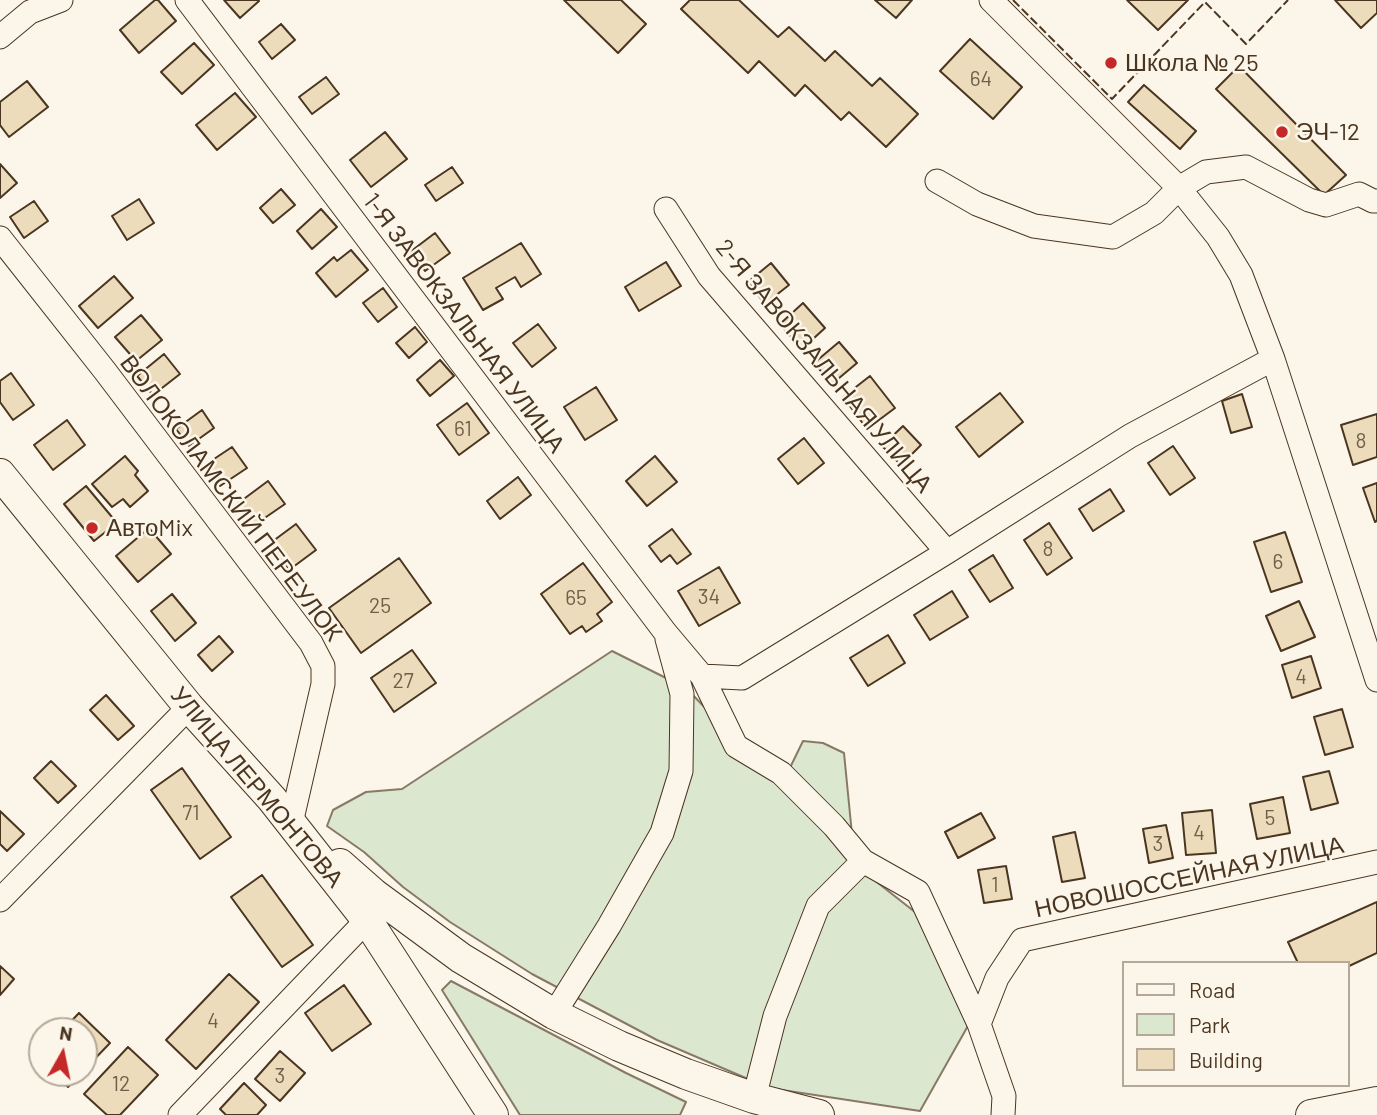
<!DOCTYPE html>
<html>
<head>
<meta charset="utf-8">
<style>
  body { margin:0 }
  #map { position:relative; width:1377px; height:1115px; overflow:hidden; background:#fbf6e9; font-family:Barlow,sans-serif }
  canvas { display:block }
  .legend { position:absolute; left:1122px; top:961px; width:228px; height:126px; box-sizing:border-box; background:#fbf6e9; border:2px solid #b4a999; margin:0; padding:9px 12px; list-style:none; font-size:21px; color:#4a3520 }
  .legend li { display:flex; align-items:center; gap:14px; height:35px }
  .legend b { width:35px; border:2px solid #b4a999 }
  .north { position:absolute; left:28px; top:1017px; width:70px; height:70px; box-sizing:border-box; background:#fbf6e9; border:2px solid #b4a999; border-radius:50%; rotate:9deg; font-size:19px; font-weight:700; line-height:28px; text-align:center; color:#4a3520 }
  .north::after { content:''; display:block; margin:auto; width:24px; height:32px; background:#c62828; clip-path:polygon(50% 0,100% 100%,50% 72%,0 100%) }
</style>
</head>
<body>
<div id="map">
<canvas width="1377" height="1115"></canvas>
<ul class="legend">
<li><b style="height:9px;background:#fbf6e9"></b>Road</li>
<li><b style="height:19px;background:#dce7d0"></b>Park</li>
<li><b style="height:19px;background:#ecdcbc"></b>Building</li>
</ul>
<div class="north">N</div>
</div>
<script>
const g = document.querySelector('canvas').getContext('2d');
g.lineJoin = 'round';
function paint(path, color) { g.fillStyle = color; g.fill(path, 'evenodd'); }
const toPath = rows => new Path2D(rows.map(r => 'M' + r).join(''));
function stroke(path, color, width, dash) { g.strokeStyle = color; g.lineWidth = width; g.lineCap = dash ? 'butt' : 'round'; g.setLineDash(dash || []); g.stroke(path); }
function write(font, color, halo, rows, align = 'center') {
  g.font = font + ' Barlow,sans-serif'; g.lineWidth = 5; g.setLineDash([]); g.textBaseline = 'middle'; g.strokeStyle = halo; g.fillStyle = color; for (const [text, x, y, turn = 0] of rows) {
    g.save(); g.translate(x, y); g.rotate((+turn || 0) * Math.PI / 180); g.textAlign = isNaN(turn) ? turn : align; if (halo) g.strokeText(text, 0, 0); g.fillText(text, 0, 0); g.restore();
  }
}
const green = toPath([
  [612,651,686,688,715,718,784,780,803,741,823,743,844,753,855,865,915,912,969,1024,920,1111,769,1088,657,1040,532,974,450,922,403,887,364,852,327,826,333,810,366,792,402,789,612,651],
  [451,981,626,1073,686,1102,680,1115,520,1115,442,990,451,981]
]);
const building = toPath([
  [155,0,158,0,176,21,139,53,120,30,155,0],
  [224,0,258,0,259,1,240,18,224,0],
  [564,0,621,0,646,24,618,53,564,0],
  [690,0,739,0,778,37,789,27,825,61,835,51,872,86,880,78,918,114,886,147,849,112,841,120,805,85,795,96,759,61,748,73,681,9,690,0],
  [875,0,912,0,896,18,875,0],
  [1127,0,1188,0,1158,30,1127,0],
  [1335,0,1377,0,1377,13,1361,28,1335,0],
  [281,24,295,40,272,59,259,42,281,24],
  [970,39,1022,87,993,119,940,71,970,39],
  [194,43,214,65,182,94,161,72,194,43],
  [1239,66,1346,175,1324,195,1216,89,1239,66],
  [326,77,339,94,312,114,299,97,326,77],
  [27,81,48,107,9,137,0,125,0,102,27,81],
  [1144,85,1196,131,1180,149,1128,102,1144,85],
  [235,93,256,117,217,150,196,125,235,93],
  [385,132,407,159,371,187,350,160,385,132],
  [0,164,17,183,0,198,0,164],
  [452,167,463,183,436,201,425,185,452,167],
  [281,189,295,205,273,223,260,208,281,189],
  [139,199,154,223,127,240,112,216,139,199],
  [34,201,48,221,24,238,10,217,34,201],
  [321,209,337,227,312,249,297,231,321,209],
  [435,233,450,253,425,271,410,252,435,233],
  [521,243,541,274,521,287,515,277,496,288,503,299,483,310,463,278,521,243],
  [351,250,368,270,336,297,316,273,334,257,337,261,351,250],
  [666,262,681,286,639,311,625,287,666,262],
  [771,263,789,285,765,304,748,282,771,263],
  [114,276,133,298,98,328,79,306,114,276],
  [383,288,397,307,378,322,363,303,383,288],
  [803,303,825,328,802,349,780,324,803,303],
  [141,315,162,340,136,361,115,337,141,315],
  [538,324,556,348,532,367,513,343,538,324],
  [415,327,427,342,409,358,396,343,415,327],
  [839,342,857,363,832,384,814,363,839,342],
  [164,354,180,374,153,395,137,376,164,354],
  [440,360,454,376,430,396,417,380,440,360],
  [11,373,34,405,13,420,0,402,0,381,11,373],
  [870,376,895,408,867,429,843,397,870,376],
  [596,387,617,420,585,440,564,407,596,387],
  [1000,393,1023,422,979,457,956,427,1000,393],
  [1242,394,1252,427,1231,433,1222,401,1242,394],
  [467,403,489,433,459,455,437,425,467,403],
  [202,410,214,428,189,446,176,429,202,410],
  [1377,414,1377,457,1353,465,1341,425,1377,414],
  [67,420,85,445,53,470,34,445,67,420],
  [903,426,921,445,901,465,882,446,903,426],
  [804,438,824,463,798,484,778,459,804,438],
  [1173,446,1195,478,1170,495,1148,463,1173,446],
  [232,447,247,468,220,486,205,465,232,447],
  [125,456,138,471,135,475,148,491,130,507,123,499,112,507,92,484,125,456],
  [655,456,677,482,647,506,626,481,655,456],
  [518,477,531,495,500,519,487,501,518,477],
  [268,481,285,504,253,526,237,504,268,481],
  [1377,483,1377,521,1375,522,1363,488,1377,483],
  [86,486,117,523,94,541,64,504,86,486],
  [1110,489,1124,511,1093,531,1079,509,1110,489],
  [1049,523,1072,558,1047,575,1024,540,1049,523],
  [296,524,316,550,289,570,269,544,296,524],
  [149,528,171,554,138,582,116,556,149,528],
  [672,529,691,554,677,564,670,555,661,562,649,546,672,529],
  [1285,532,1302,582,1271,592,1254,542,1285,532],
  [993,555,1013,588,990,602,969,570,993,555],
  [399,558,431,603,361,653,329,608,399,558],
  [583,563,612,602,597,614,602,621,586,632,582,626,570,634,541,594,583,563],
  [719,567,740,603,699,626,678,591,719,567],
  [952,591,968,617,930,640,914,615,952,591],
  [172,594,196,623,175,641,151,611,172,594],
  [1299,601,1315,637,1281,651,1266,616,1299,601],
  [888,635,905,663,868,686,850,658,888,635],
  [219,636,233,652,212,671,198,655,219,636],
  [412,650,436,683,394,712,371,678,412,650],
  [1311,656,1321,688,1292,698,1282,665,1311,656],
  [106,695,134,726,118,740,90,710,106,695],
  [1342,709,1353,747,1325,755,1314,717,1342,709],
  [51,761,76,786,58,803,34,778,51,761],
  [182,768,231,837,200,859,151,790,182,768],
  [1329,771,1338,803,1311,810,1303,777,1329,771],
  [1283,797,1290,833,1257,839,1250,804,1283,797],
  [1212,810,1216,853,1186,855,1182,813,1212,810],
  [0,811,24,834,7,851,0,844,0,811],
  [981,813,995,838,958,858,945,832,981,813],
  [1166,825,1173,858,1149,863,1143,829,1166,825],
  [1075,832,1085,878,1062,882,1053,837,1075,832],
  [1006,866,1012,899,984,903,978,870,1006,866],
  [262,875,313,945,282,967,231,897,262,875],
  [1377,902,1377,953,1347,967,1347,963,1298,963,1288,942,1377,902],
  [0,966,14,979,0,995,0,966],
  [229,974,259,1002,196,1069,166,1040,229,974],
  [344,985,371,1024,332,1051,305,1013,344,985],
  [79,1013,110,1043,84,1070,84,1031,62,1031,79,1013],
  [128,1047,158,1075,120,1115,107,1115,84,1094,128,1047],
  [280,1051,305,1073,280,1101,255,1079,280,1051],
  [53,1073,81,1073,68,1087,53,1073],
  [244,1083,266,1105,257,1115,226,1115,220,1109,244,1083]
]);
const minor = toPath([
  [187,0,665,632,702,676,736,746,781,773,834,826,863,861,918,892,979,1024,1004,1096,1003,1115],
  [991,0,1179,188,1218,237,1241,275,1273,359,1377,680],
  [0,37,30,12,61,0],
  [937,181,977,204,1034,226,1113,237,1154,213,1179,188,1206,172,1246,167,1309,200,1326,205,1359,194,1373,201,1377,201],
  [666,209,709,276,947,552],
  [0,238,105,371,311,643,323,666,323,684,292,819],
  [702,676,742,678,947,552,1130,436,1273,359],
  [0,900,189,707],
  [554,1014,609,926,662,833,681,771,682,694,667,639],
  [979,1024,997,978,1022,940,1377,862],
  [754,1098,775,1016,818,906,863,861],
  [180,1115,367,920]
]);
const major = toPath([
  [0,474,189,707,272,799,367,920,493,1115],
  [340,864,374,894,461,958,554,1014,619,1046,686,1074,754,1098,819,1115],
  [1311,1115,1377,1102]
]);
const fence = toPath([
  [1013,0,1112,99,1205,2,1246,44,1288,0]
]);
const markers = [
  [1111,63,7,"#c62828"],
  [1282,132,7,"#c62828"],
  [92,528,7,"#c62828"]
];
const numberNames = [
  ["64",981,79],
  ["61",463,429],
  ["8",1361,441],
  ["8",1048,549],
  ["6",1278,562],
  ["34",709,597],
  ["65",576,598],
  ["25",380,606],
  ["4",1301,677],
  ["27",403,681],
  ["71",191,813],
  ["5",1270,818],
  ["4",1199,833],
  ["3",1158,844],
  ["1",995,885],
  ["4",213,1021],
  ["3",280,1076],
  ["12",121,1084]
];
const poiNames = [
  ["Школа № 25",1125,63],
  ["ЭЧ-12",1296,132],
  ["АвтоMix",106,528]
];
const streetNames = [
  ["1-Я ЗАВОКЗАЛЬНАЯ УЛИЦА",464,323,53],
  ["2-Я ЗАВОКЗАЛЬНАЯ УЛИЦА",824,366,50],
  ["ВОЛОКОЛАМСКИЙ ПЕРЕУЛОК",231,498,53],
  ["УЛИЦА ЛЕРМОНТОВА",257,787,50],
  ["НОВОШОССЕЙНАЯ УЛИЦА",1189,877,-12]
];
paint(green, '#dce7d0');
stroke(green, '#887966', 2);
paint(building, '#ecdcbc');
stroke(building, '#4a3520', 2);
stroke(minor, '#4a3520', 25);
stroke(major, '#4a3520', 32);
stroke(minor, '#fbf6e9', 23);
stroke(major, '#fbf6e9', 30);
stroke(fence, '#4a3520', 2, [9, 3.5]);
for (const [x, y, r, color] of markers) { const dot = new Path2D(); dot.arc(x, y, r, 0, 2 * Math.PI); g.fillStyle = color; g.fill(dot); stroke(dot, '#fbf6e9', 2.5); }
write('21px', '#725f47', null, numberNames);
write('24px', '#4a3520', '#fbf6e9', poiNames, 'left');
write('24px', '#4a3520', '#fbf6e9', streetNames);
</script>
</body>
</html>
